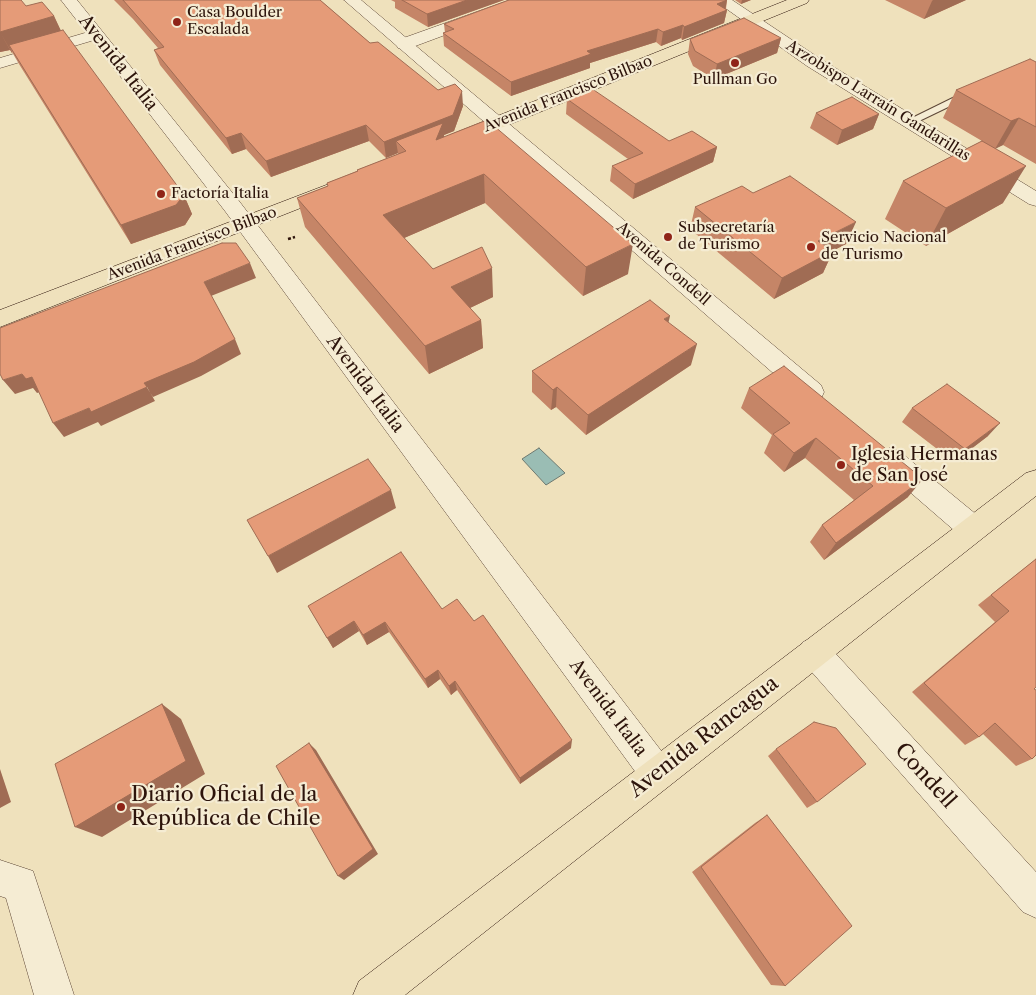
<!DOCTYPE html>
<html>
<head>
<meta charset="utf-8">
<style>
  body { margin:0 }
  canvas { display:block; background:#efe1bc }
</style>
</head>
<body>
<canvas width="1036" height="995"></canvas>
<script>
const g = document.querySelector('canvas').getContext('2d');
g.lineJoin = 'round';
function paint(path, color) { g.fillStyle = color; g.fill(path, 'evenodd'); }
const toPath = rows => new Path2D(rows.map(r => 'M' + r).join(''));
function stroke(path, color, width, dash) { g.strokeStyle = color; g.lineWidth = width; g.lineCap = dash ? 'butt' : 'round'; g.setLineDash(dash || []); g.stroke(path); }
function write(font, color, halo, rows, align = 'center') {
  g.font = font + ' "Libre Caslon Text",serif'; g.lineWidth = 4.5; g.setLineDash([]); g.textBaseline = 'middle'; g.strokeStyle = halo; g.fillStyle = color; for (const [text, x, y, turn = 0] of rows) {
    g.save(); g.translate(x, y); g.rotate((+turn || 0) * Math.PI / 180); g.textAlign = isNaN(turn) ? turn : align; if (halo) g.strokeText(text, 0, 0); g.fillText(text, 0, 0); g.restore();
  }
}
const water = toPath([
  [539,448,565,473,546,485,522,459,539,448]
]);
const path = toPath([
  [288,239,295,237]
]);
const service = toPath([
  [969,90,973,91,973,95,915,123,911,124,906,121,969,90]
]);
const minor = toPath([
  [510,0,533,0,531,3,410,48,404,49,398,48,396,44,398,40,510,0],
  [714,0,732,0,819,58,1036,191,1036,206,1029,204,807,66,714,0],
  [95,30,101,32,103,35,101,38,0,68,0,58,95,30],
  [0,860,33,871,74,995,34,995,6,898,0,896,0,860]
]);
const tertiary = toPath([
  [61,0,77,0,239,201,669,761,674,773,669,785,657,790,645,785,225,211,61,0],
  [344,0,361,0,821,385,824,392,821,399,812,402,803,399,344,0],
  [890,448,899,451,983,520,987,529,983,538,973,541,963,538,881,467,877,459,881,451,890,448],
  [814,637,825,642,1036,872,1036,918,1023,912,803,662,798,652,803,642,814,637]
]);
const primary = toPath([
  [787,0,809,0,807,3,464,143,450,143,448,139,450,135,787,0],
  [334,182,341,184,344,188,341,192,0,327,0,310,334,182],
  [1036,470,1036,496,405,995,353,995,359,981,1026,473,1036,470]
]);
const wall = toPath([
  [0,0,26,6,54,16,60,30,184,195,192,214,185,225,131,244,19,64,12,52,12,53,10,50,0,52],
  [114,0,320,0,370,43,438,90,463,106,454,131,444,135,444,137,628,274,583,296,485,203,404,238,433,269,493,297,470,308,481,320,483,348,429,374,305,227,297,198,328,186,327,183,357,171,357,170,398,154,398,153,386,158,369,141,271,177,246,149,232,154,160,65,154,50,158,48,133,19],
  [391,0,504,0,428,27,395,8,395,2],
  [727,0,726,9,727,10,724,23,682,40,681,38,661,46,656,42,590,63,590,68,511,96,444,46,443,33,445,33,444,24],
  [735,0,751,0,741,4],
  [885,0,966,0,924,19],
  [781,38,777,53,714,79,693,66,688,54,690,39],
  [1036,62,1036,164,1003,145,996,148,1003,203,926,246,885,219,903,181,982,141,943,118,956,90],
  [567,99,669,141,717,147,713,162,633,199,610,181,612,166,628,159,566,114],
  [816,113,879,114,873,129,837,145,810,128],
  [753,193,846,244,832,251,833,251,823,273,774,299,690,229,695,207],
  [668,322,691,365,586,435,556,407,551,410,532,392,532,371],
  [749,388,908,497,824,560,810,542,822,525,854,500,805,458,784,472,764,453,772,435,741,408],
  [912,408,988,436,954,462,902,422],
  [1036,559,1034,689,1032,759,1016,766,983,734,979,737,965,745,912,692,995,622,978,605],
  [308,606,442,609,571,748,520,784,457,690,451,695,440,679,428,688,389,632,367,645,359,631,333,648],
  [776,749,817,802,807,808,768,756],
  [767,815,785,986,771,985,692,872,755,823]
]);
const shadedWall = toPath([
  [467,0,504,0,428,27,427,14],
  [727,0,725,11,727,10,724,23,682,40,684,27,717,4],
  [742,0,751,0,741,4],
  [933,0,966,0,924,19,932,1],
  [54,16,64,37,9,45,12,52,12,53,0,32],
  [683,25,681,38,661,46,663,32],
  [658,29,656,42,590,63,590,68,511,96,511,82,587,51],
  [0,32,10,50,0,52],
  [781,38,777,53,714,79,717,64],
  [462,91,463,106,454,131,444,135,446,152,396,141,398,153,386,158,384,142],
  [879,114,873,129,837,145,842,130],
  [1019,118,1003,145,995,149,1011,121],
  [366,125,369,141,271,177,266,161],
  [241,133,246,149,232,154,226,138],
  [717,147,713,162,633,199,635,184],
  [1026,166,1003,203,926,246,946,208],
  [484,174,485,203,388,245,383,215],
  [184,195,192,214,185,225,131,244,121,225],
  [856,222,846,244,809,263,818,241],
  [633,244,628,274,583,296,586,267],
  [833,251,823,273,774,299,782,278],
  [250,263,256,278,211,296,204,282],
  [492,268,493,297,453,316,451,287],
  [670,316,665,337,664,319],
  [481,320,483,348,429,374,425,346],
  [235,339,241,354,201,376,153,397,144,383],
  [697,344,691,365,586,435,588,415],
  [22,374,32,377,43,391,37,393,33,388,15,394,3,380],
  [147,387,155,401,101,426,98,422,64,437,53,423,89,408],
  [557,387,556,407,551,410,553,390],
  [1000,423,988,436,954,462,965,449],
  [816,438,805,458,784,472,794,453],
  [923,479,908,497,824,560,836,543],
  [391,490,396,508,277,573,268,556],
  [354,621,359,631,333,648,327,638],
  [385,622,389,632,367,645,363,635],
  [438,670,440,679,428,688,425,679],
  [455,681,457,690,451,695,449,686],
  [162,704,181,719,205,774,102,837,75,827],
  [572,740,571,748,520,784,520,778],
  [309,743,316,750,378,854,344,880,338,876],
  [0,769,11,802,0,808]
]);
const building = toPath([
  [0,0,21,0,26,6,42,2,54,16,0,32,0,0],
  [123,0,320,0,370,43,378,42,438,90,455,84,462,91,453,115,384,142,366,125,266,161,241,133,226,138,154,50,164,47,123,0],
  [402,0,467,0,427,14,402,0],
  [509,0,727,0,717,4,727,10,684,27,683,25,663,32,658,29,587,51,591,54,511,82,443,33,454,29,444,24,509,0],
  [744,18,781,38,717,64,695,51,690,39,744,18],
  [63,30,184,195,176,205,121,225,9,45,63,30],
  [1030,59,1036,62,1036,127,1019,118,1011,121,956,90,1030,59],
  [582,82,669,141,692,131,717,147,635,184,612,166,643,153,567,99,578,84,582,82],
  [852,97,879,114,842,130,816,113,852,97],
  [487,120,633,244,586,267,484,174,383,215,433,269,482,247,492,268,451,287,481,320,425,346,297,198,328,186,327,183,358,171,357,170,406,151,396,141,443,123,436,140,487,120],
  [982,141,1026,166,946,208,903,181,982,141],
  [790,176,856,222,818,241,833,251,782,278,695,207,742,186,753,193,790,176],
  [222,243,236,243,250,263,204,282,235,339,194,362,144,383,147,387,91,412,89,408,53,423,32,377,26,379,22,374,3,380,0,374,0,328,222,243],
  [650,300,670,316,664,319,697,344,588,415,557,387,553,390,532,371,650,300],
  [784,366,923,479,836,543,822,525,873,486,816,438,794,453,773,434,790,423,749,388,784,366],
  [947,384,1000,423,965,449,912,408,947,384],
  [368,459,391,490,268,556,247,520,368,459],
  [401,552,442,609,457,599,474,621,483,615,572,740,520,778,455,681,449,686,438,670,425,679,385,622,363,635,354,621,327,638,308,606,401,552],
  [1036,559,1036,687,1034,689,1036,690,1036,755,1032,759,995,723,979,737,924,683,1009,611,991,595,1036,559],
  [162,704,186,761,75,827,55,764,162,704],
  [814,722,836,728,866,764,817,802,776,749,814,722],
  [309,743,373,849,338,876,276,766,309,743],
  [767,815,852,926,785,986,701,867,767,815]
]);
const markers = [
  [177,22,5,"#8f2418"],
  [735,63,5,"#8f2418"],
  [161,194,5,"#8f2418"],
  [668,237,5,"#8f2418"],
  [811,247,5,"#8f2418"],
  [841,465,5,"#8f2418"],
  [121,807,5,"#8f2418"]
];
const farPoinames = [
  ["Casa Boulder",187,13],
  ["Escalada",187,30],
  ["Pullman Go",735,80,"center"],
  ["Factoría Italia",171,194],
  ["Subsecretaría",678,228],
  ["de Turismo",678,245],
  ["Servicio Nacional",821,238],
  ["de Turismo",821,255]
];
const farStreetnames = [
  ["Avenida Francisco Bilbao",568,94,-22],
  ["Arzobispo Larraín Gandarillas",878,101,32],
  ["Avenida Francisco Bilbao",192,244,-21],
  ["Avenida Condell",663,264,41]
];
const streetNames = [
  ["Avenida Italia",118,63,52],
  ["Avenida Italia",365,384,53],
  ["Avenida Italia",608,708,53]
];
const poiNames = [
  ["Iglesia Hermanas",851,455],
  ["de San José",851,476]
];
const nearStreetnames = [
  ["Avenida Rancagua",704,737,-38],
  ["Condell",925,776,48]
];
const nearPoinames = [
  ["Diario Oficial de la",131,795],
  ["República de Chile",131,819]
];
paint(water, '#9abdb4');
stroke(water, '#6e7970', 1);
stroke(service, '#5e4737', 2);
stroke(minor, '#5e4737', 1);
stroke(tertiary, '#5e4737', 1);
stroke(primary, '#2d140b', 1);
stroke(path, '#2d140b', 2.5, [3, 2]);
paint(service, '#f5ecd3');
paint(minor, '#f5ecd3');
paint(tertiary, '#f5ecd3');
paint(primary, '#efe1bc');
paint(wall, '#c58567');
paint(shadedWall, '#a06c54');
paint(building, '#e59b78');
stroke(building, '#a06c54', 1);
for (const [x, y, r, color] of markers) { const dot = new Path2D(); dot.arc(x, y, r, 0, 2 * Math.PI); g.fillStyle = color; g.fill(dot); stroke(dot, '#f5ecd3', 2); }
write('15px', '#2d140b', '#f5ecd3', farPoinames, 'left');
write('15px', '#2d140b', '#f5ecd3', farStreetnames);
write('18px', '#2d140b', '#f5ecd3', streetNames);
write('18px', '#2d140b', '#f5ecd3', poiNames, 'left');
write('21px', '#2d140b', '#f5ecd3', nearStreetnames);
write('21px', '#2d140b', '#f5ecd3', nearPoinames, 'left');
</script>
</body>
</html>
